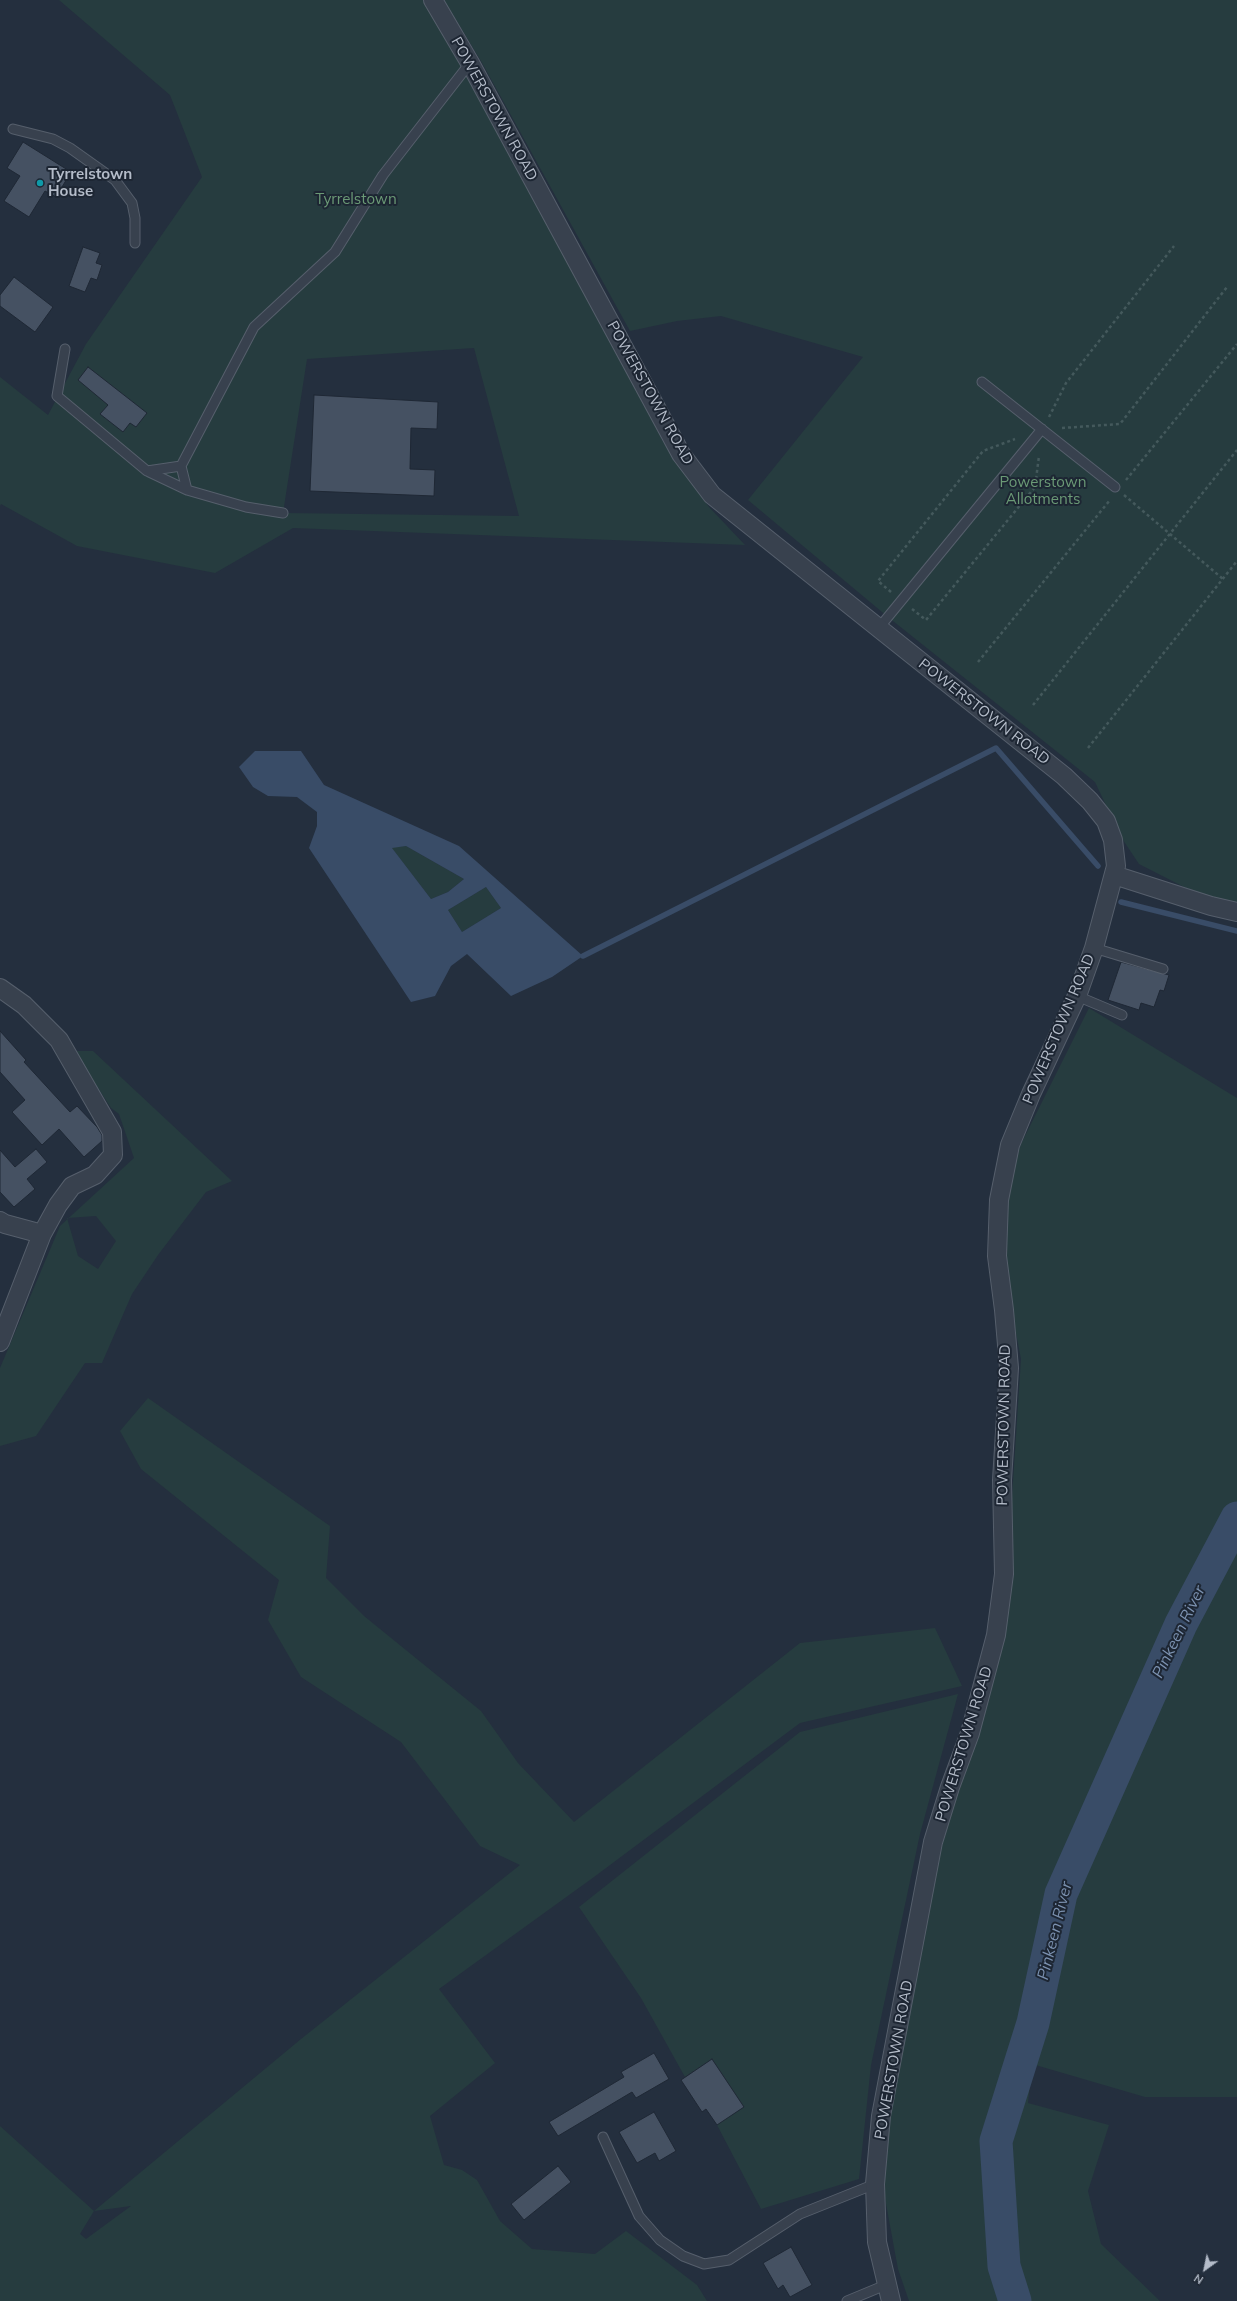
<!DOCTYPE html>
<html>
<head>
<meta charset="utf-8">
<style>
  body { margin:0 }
  #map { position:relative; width:1237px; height:2301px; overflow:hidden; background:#242f3e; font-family:Mulish,sans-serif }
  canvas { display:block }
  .north { position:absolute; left:1185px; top:2249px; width:40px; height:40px; -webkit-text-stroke:3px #1d2633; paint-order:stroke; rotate:213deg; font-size:11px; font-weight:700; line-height:16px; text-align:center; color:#b4bcc9 }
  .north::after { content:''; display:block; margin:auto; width:14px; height:18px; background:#b4bcc9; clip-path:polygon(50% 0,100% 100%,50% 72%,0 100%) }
</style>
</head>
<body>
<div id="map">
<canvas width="1237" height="2301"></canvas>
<div class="north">N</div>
</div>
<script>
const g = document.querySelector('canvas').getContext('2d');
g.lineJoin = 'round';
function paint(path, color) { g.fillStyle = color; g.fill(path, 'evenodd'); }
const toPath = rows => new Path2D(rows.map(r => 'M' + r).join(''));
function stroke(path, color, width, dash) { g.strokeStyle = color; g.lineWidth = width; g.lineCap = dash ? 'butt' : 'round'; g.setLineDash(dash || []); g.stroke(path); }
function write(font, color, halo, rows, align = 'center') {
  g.font = font + ' Mulish,sans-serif'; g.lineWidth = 4; g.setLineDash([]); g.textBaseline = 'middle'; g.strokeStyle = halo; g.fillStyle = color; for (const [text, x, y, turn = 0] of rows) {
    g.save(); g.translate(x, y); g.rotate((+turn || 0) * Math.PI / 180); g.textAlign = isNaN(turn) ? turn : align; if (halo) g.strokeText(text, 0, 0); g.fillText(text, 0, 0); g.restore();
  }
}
const green = toPath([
  [59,0,423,0,617,342,662,440,709,507,745,545,293,528,215,573,77,546,1,504,0,506,0,377,48,415,86,344,202,177,170,95],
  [474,348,519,516,283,513,307,359],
  [444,0,1237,0,1237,907,1184,887,1139,864,1121,837,1095,782,888,617,748,500,863,357,721,316,677,321,630,331,481,61],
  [406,846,464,879,448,892,431,899,391,847],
  [486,887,501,908,462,932,448,910],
  [1089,1008,1237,1098,1237,2097,1145,2097,1032,2064,1028,2103,1109,2125,1088,2191,1101,2244,1160,2301,909,2301,898,2269,882,2182,887,2122,943,1840,1003,1636,1021,1359,1001,1255,1006,1192,1021,1144],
  [74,1051,93,1051,232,1181,206,1192,158,1255,132,1294,102,1363,85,1363,36,1436,0,1446,0,1368,60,1226,134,1158,119,1114,111,1108],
  [96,1216,116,1241,98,1269,78,1256,67,1218],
  [148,1398,330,1526,326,1578,364,1616,481,1711,518,1763,574,1822,800,1643,935,1628,962,1686,800,1723,594,1877,439,1989,495,2063,430,2116,444,2165,462,2170,477,2180,500,2221,532,2249,595,2254,626,2231,697,2285,707,2301,0,2301,0,2126,94,2211,301,2039,520,1865,480,1846,401,1742,301,1677,268,1620,279,1580,141,1469,120,1431],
  [131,2206,86,2239,80,2234,94,2211],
  [958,1694,920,1834,871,2065,859,2179,761,2209,717,2125,744,2107,712,2059,685,2077,641,1998,579,1907,800,1732]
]);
const water = toPath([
  [255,751,301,751,324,785,459,846,583,956,552,977,511,996,467,954,451,966,435,996,411,1002,309,848,317,826,317,812,297,797,268,796,253,787,239,767],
  [406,846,464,879,448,892,431,899,392,848],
  [486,887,501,908,462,932,448,910]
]);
const stream = toPath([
  [1121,902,1237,931],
  [583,956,996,748,1098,866]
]);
const river = toPath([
  [1015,2301,1004,2266,996,2141,1033,2023,1061,1894,1181,1624,1237,1518]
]);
const building = toPath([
  [23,142,71,172,56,197,45,191,29,217,4,201,20,176,7,168,23,142],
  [83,247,100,253,96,263,102,265,97,280,91,278,85,292,69,286,83,247],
  [14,277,53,307,35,332,0,306,0,295,14,277],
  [88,367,147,413,136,427,130,423,123,432,100,414,108,405,78,380,88,367],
  [314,395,438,402,437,429,411,428,410,469,435,470,434,496,310,491,314,395],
  [1121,962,1169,975,1164,991,1160,990,1154,1007,1141,1003,1139,1010,1108,1000,1121,962],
  [0,1031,26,1060,24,1062,70,1112,77,1106,97,1127,102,1135,102,1141,84,1157,59,1129,42,1145,12,1112,25,1100,0,1072,0,1031],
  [36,1149,47,1162,27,1179,35,1189,14,1207,0,1192,0,1150,15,1167,36,1149],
  [654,2053,669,2079,636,2098,632,2092,558,2136,549,2122,624,2077,621,2072,654,2053],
  [712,2059,744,2107,717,2125,706,2109,702,2112,681,2080,712,2059],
  [654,2112,676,2151,659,2161,655,2153,637,2163,619,2132,654,2112],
  [558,2166,571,2182,524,2220,511,2204,558,2166],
  [791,2247,812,2285,790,2297,783,2285,778,2289,763,2263,791,2247]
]);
const path = toPath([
  [1049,417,1066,383,1174,246],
  [1062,428,1120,424,1227,287],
  [1126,480,1237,344],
  [1124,495,1223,579],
  [891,592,878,581,983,451,1015,439],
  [912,609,926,620,1035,487,1039,456],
  [978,662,1110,500],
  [1033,705,1237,450],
  [1088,748,1237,561]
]);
const service = toPath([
  [13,129,53,139,70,148,115,180,132,203,135,218,135,243],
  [65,349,57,396,147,471,181,466],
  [982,382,1115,487],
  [147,471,187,490],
  [283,513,246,507,187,490,181,466,254,327,335,252,383,175,470,63],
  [878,629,1042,429],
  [1094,948,1163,969],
  [1077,996,1122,1015],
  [603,2137,639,2216,660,2240,683,2256,704,2264,729,2260,800,2214,875,2184],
  [847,2301,888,2284]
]);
const minor = toPath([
  [433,0,470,63,681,454,712,495,1064,776,1090,801,1106,821,1113,840,1116,866,1094,948,1077,996,1031,1094,1010,1145,999,1200,997,1256,1004,1310,1009,1368,1002,1480,1004,1574,996,1635,970,1733,950,1787,933,1842,881,2116,875,2184,877,2242,891,2301],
  [1114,875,1211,906,1237,912],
  [0,988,24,1005,59,1040,112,1132,113,1155,95,1175,72,1186,58,1205,42,1234,0,1342],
  [0,1221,5,1224,42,1234]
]);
const markers = [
  [40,183,4,"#0f9aa8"]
];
const streetNames = [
  ["POWERSTOWN ROAD",494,109,61],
  ["POWERSTOWN ROAD",650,393,61],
  ["POWERSTOWN ROAD",984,712,38],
  ["POWERSTOWN ROAD",1059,1029,-67],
  ["POWERSTOWN ROAD",1004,1425,-89],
  ["POWERSTOWN ROAD",964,1744,-73],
  ["POWERSTOWN ROAD",894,2060,-80]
];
const poiNames = [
  ["Tyrrelstown",48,174],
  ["House",48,191]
];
const parkNames = [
  ["Tyrrelstown",356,199],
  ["Powerstown",1043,482],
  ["Allotments",1043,499]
];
const waterNames = [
  ["Pinkeen River",1179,1632,-64],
  ["Pinkeen River",1055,1931,-76]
];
paint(green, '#263c3f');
paint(water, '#394c67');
stroke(stream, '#394c67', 5.5);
stroke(river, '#394c67', 33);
paint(building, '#455162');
stroke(building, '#1f2835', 1);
stroke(service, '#565f6c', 11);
stroke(minor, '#565f6c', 20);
stroke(path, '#44595c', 2.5, [3, 3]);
stroke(service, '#38414e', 9);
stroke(minor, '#38414e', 18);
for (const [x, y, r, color] of markers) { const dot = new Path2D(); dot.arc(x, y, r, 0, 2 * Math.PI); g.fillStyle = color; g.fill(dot); stroke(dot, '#1d2633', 1.5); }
write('15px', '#b4bcc9', '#1d2633', streetNames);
write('bold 15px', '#b4bcc9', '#1d2633', poiNames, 'left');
write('15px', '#6b9a76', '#1d2633', parkNames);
write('italic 16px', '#7c92b1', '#1d2633', waterNames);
</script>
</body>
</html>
